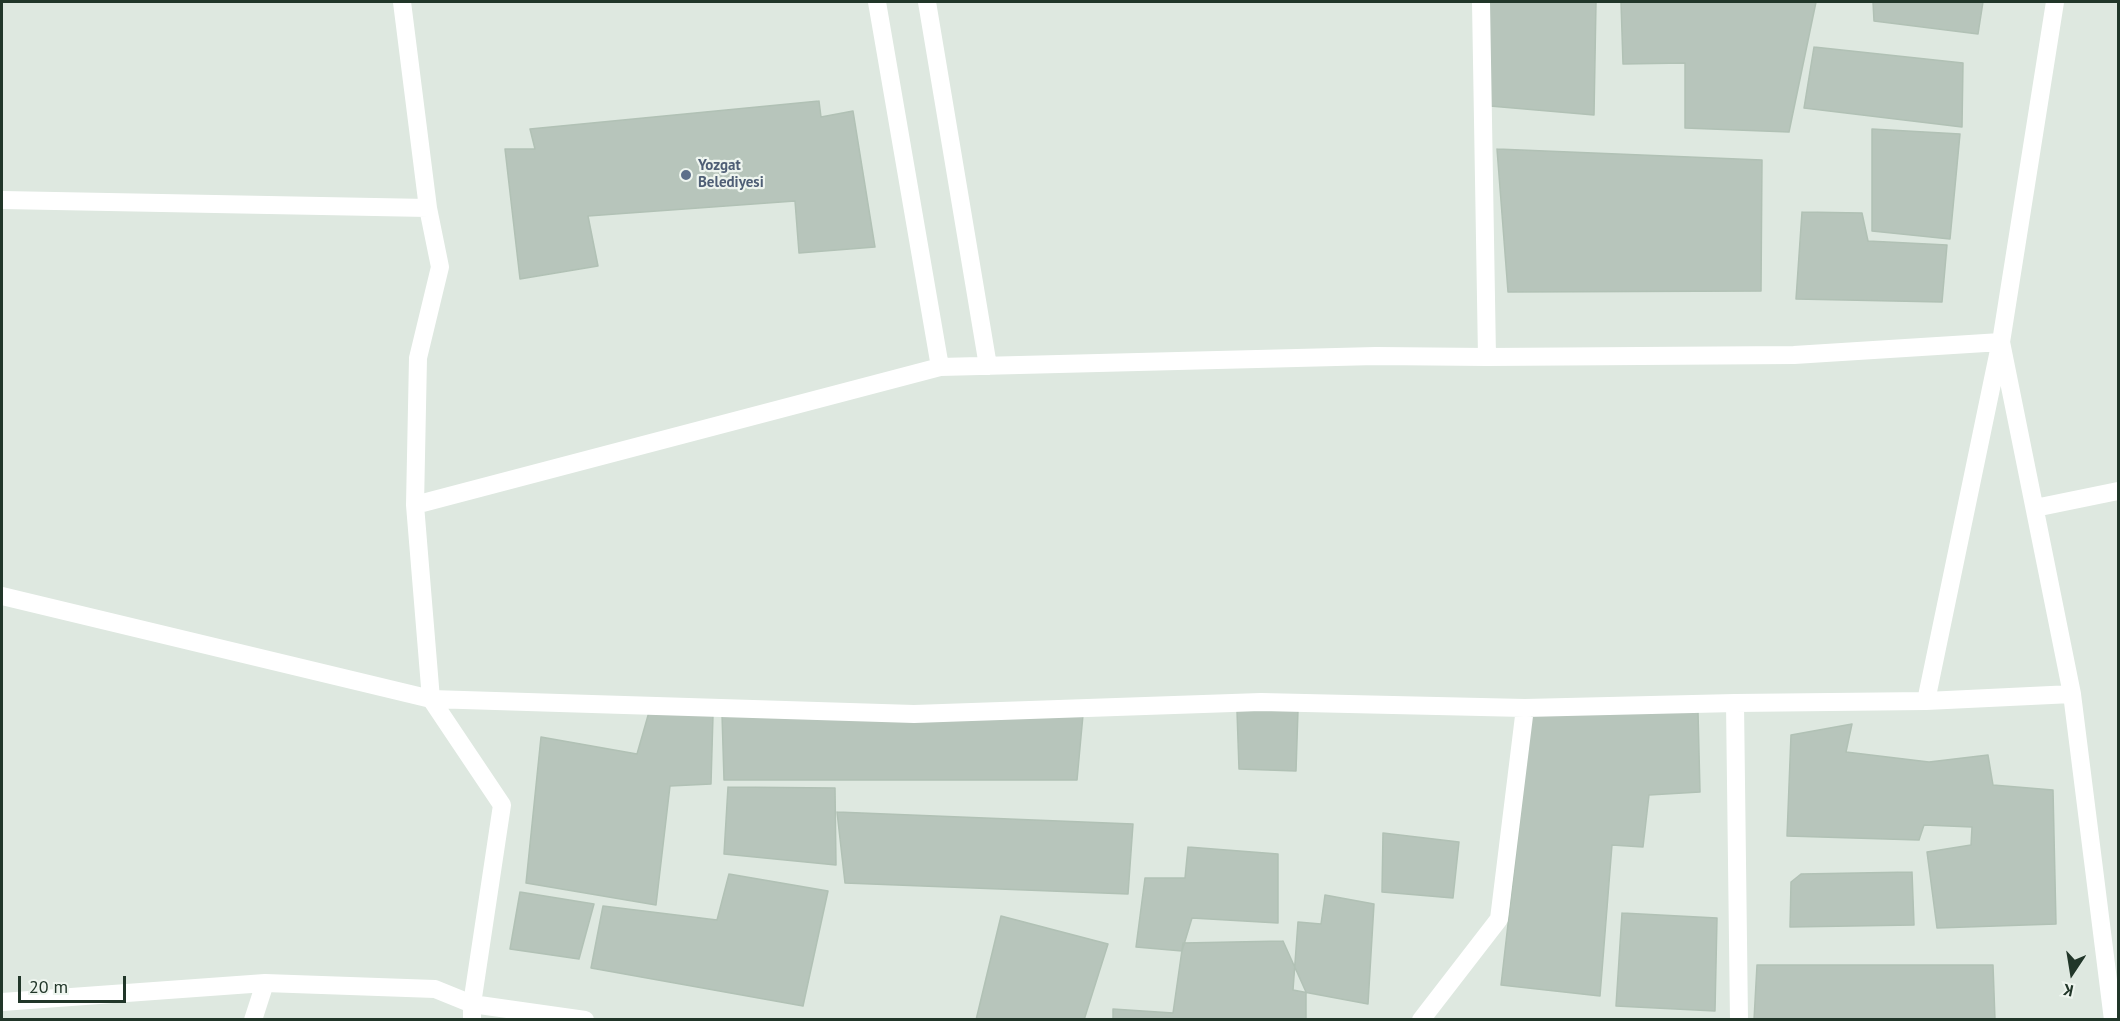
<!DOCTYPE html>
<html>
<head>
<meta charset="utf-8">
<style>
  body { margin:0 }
  #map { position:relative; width:2120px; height:1021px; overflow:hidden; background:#dee8e0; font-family:"PT Sans",sans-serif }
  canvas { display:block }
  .frame { position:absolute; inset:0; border:3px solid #213629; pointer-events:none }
  .north { position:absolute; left:2042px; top:943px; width:60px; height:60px; -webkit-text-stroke:4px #eef5ef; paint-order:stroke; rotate:192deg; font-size:16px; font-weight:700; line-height:24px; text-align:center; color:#213629 }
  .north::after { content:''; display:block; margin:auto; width:21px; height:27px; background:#213629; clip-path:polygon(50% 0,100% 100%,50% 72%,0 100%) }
  .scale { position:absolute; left:18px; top:976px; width:108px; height:27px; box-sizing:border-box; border:3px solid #213629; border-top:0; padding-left:8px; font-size:18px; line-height:21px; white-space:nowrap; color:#213629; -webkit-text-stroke:4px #eef5ef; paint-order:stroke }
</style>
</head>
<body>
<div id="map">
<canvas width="2120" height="1021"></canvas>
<div class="frame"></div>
<div class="north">K</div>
<div class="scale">20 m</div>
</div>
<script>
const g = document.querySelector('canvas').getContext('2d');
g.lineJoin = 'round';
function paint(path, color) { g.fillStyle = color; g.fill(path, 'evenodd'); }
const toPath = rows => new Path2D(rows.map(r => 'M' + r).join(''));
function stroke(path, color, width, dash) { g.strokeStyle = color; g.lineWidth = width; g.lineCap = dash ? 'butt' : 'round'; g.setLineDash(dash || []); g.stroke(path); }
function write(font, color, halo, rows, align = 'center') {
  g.font = font + ' "PT Sans",sans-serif'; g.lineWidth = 4.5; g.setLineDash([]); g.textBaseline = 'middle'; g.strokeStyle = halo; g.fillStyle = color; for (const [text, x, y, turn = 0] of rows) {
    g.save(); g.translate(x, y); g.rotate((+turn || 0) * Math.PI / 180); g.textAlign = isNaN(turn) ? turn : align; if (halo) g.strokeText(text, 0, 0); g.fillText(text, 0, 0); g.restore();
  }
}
const building = toPath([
  [1488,2,1596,2,1594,115,1490,106,1488,2],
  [1621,2,1816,2,1789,132,1685,128,1685,63,1623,64,1621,2],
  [1873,2,1983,2,1978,34,1874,21,1873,2],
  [1814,47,1963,63,1962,127,1804,108,1814,47],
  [819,101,821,117,853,111,875,247,799,253,795,201,588,216,598,266,520,279,505,149,535,149,530,129,819,101],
  [1872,129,1960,134,1950,239,1872,231,1872,129],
  [1497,149,1762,160,1761,291,1508,292,1497,149],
  [1802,212,1862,213,1868,241,1947,245,1942,302,1796,299,1802,212],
  [1298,710,1296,771,1239,769,1237,711,1298,710],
  [649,712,713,715,711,784,670,786,656,905,526,883,541,737,637,754,649,712],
  [1698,712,1700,792,1649,795,1643,847,1612,845,1600,996,1501,985,1532,715,1698,712],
  [722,714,1083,715,1077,780,724,780,722,714],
  [1852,724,1846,752,1929,762,1988,755,1993,785,2053,790,2056,924,1937,928,1927,852,1971,845,1972,827,1924,825,1919,840,1787,836,1791,735,1852,724],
  [728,787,835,788,836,865,724,854,728,787],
  [837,812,1133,824,1128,894,845,883,837,812],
  [1383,833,1459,842,1453,898,1382,892,1383,833],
  [1188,847,1278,854,1278,923,1192,918,1182,951,1136,947,1145,878,1185,878,1188,847],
  [1912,872,1914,925,1790,927,1791,882,1801,874,1912,872],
  [729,874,828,891,803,1006,591,968,603,906,717,920,729,874],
  [520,892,594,904,579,959,510,949,520,892],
  [1325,895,1374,904,1368,1004,1293,990,1298,922,1321,924,1325,895],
  [1622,913,1717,918,1715,1011,1616,1006,1622,913],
  [1001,916,1108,944,1084,1020,976,1020,1001,916],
  [1283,941,1306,992,1306,1020,1113,1020,1113,1009,1173,1013,1183,943,1283,941],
  [1757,965,1993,965,1995,1020,1754,1020,1757,965]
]);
const minor = toPath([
  [402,2,428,208],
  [877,2,940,367,1376,356,1487,357],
  [927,2,988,366],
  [1481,2,1487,357,1794,355,2001,342,2055,2],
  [2,200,428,208,440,267,418,358,415,505,431,699,2,596],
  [2001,342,2072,694,2113,1020],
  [415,505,940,367],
  [2035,508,2118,491],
  [1926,701,2072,694],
  [1735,703,1926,701,1999,350],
  [1525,708,1735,703,1739,1020],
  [2,1002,265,983,435,989,472,1004,472,1020],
  [253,1020,265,983],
  [585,1020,472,1004,502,805,431,699,914,714,1261,702,1525,708,1499,919,1421,1020]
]);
const markers = [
  [686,175,6,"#5c6f8a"]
];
const serviceNames = [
  ["Yozgat",698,166],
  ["Belediyesi",698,183]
];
paint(building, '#b7c5bb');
stroke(building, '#b1c1b5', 1.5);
stroke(minor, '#fff', 18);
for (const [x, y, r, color] of markers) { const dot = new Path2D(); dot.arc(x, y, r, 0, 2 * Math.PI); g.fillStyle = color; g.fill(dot); stroke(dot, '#eef5ef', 2); }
write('bold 15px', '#4e5e75', '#eef5ef', serviceNames, 'left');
</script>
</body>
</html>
